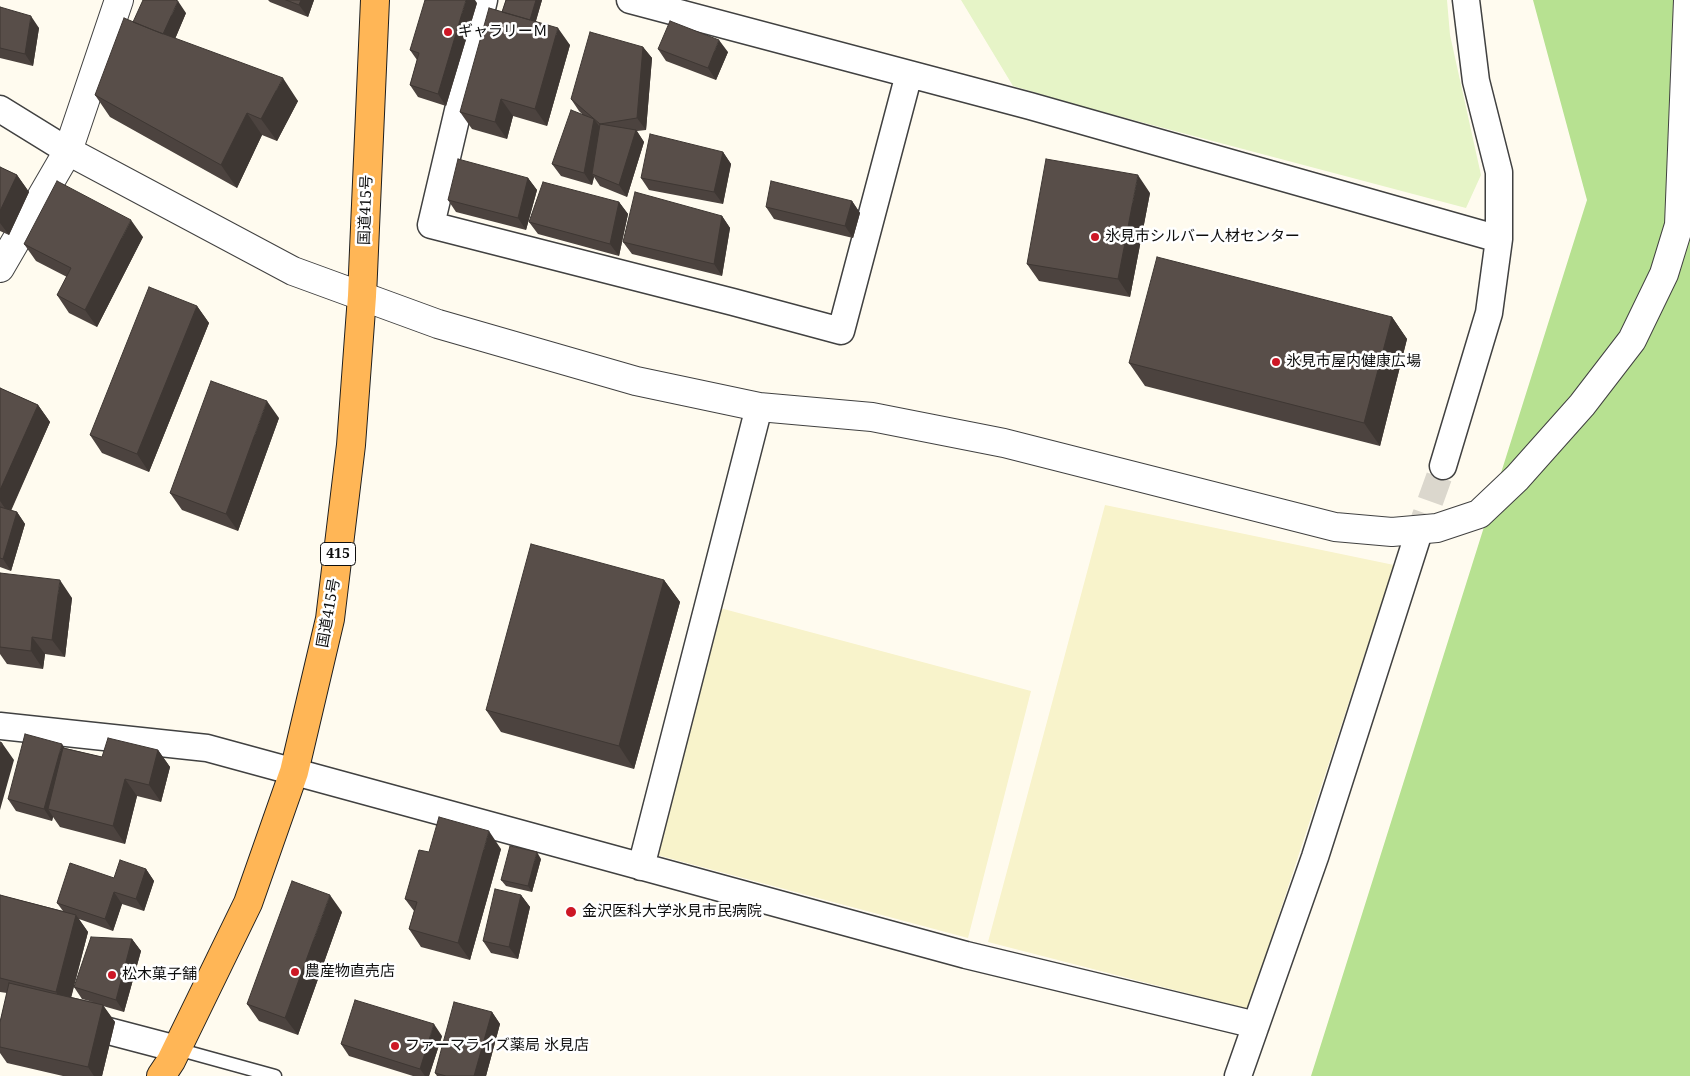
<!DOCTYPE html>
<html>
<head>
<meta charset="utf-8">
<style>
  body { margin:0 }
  canvas { display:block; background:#fffbef }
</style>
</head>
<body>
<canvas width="1690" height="1076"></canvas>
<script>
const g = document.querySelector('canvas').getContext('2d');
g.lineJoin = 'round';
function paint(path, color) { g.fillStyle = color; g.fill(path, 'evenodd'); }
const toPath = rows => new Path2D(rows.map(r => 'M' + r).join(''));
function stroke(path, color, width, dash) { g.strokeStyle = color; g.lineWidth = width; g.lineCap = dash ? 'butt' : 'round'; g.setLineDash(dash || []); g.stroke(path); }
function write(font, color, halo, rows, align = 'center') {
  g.font = font + ' "Noto Serif","Noto Sans JP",serif'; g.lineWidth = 5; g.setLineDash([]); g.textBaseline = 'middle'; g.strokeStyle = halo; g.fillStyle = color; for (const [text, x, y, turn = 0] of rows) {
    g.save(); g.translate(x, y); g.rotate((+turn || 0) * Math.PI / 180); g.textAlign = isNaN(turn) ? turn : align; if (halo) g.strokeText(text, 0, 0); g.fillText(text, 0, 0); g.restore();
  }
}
const farmland = toPath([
  [1105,505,1394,565,1248,1009,988,942],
  [720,608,1031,691,968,938,657,855]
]);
const forest = toPath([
  [1533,0,1690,0,1690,1076,1311,1076,1587,200]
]);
const pitch = toPath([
  [961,0,1447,0,1450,35,1481,175,1466,208,1088,108,1013,86]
]);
const minorTunnel = toPath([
  [1417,538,1443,466]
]);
const service = toPath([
  [177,1049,275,1076]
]);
const minor = toPath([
  [484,0,431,225,733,302,841,331,909,74],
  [630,0,1030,106,1499,239],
  [0,109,68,151],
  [1443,466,1489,313,1499,239,1499,172,1476,81,1466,0],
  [0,726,207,748,966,955,1256,1025],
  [641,867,759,407],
  [78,1023,177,1049],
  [1238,1076,1315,857,1417,538]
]);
const tertiary = toPath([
  [68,151,293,271,438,324,636,381,759,407,872,417,1004,443,1335,527,1392,532,1437,528,1479,514,1517,478,1582,405,1632,340,1664,274,1679,225,1688,0],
  [0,268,68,151,119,0]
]);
const trunk = toPath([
  [161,1076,171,1061,248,903,294,772,330,619,351,445,362,296,375,0]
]);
const wall = toPath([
  [268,0,314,0,308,17,270,2],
  [506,0,542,0,536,21,570,45,547,126,513,116,507,139,472,129,460,112,502,12],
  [477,3,446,106,418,97,410,85,417,60,410,50],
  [0,7,39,28,33,66,0,58],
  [186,13,175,39,298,101,277,141,262,135,237,188,110,117,95,95,133,22],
  [643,47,652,58,646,130,637,131,644,142,627,197,600,186,594,177,592,185,561,176,552,164,583,115,579,111,571,99],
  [658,49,728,52,716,80,666,61],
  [723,152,731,164,723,204,649,190,641,178],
  [0,167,17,175,29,192,9,235,0,231],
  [528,178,537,190,526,230,456,212,448,200],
  [1150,193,1130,297,1039,281,1027,264],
  [852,201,860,213,853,238,774,219,766,207],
  [619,202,628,214,619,256,538,234,529,222],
  [722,216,730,228,722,276,632,254,623,242],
  [143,237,97,327,69,313,57,295,67,277,36,261,24,244],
  [197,306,209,323,149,472,102,453,90,435],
  [1392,317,1407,339,1380,446,1145,386,1129,363],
  [0,388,38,405,50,422,11,511,17,512,25,524,11,571,0,567],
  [279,418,238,531,182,510,170,493],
  [0,573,72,598,65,657,45,654,43,669,7,664,0,654],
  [664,580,680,602,634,769,501,732,486,710],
  [65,748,102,757,158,750,170,767,161,802,137,796,125,844,60,827,53,817,52,821,16,811,8,799],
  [501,849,470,960,421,947,409,929,414,911,405,899,429,852],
  [541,859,532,892,506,886,501,880],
  [146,869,154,881,144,911,122,904,113,931,79,919,88,932,71,997,93,1002,82,999,74,987,132,939,141,951,124,1012,103,1006,115,1022,102,1076,63,1076,7,1063,0,1053,0,1022,7,993,0,992,0,895,63,911,57,903,114,878],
  [521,895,530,907,518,959,491,953,483,941],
  [342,912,298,1035,259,1021,247,1004],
  [492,1012,500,1024,486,1076,437,1076,435,1073],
  [442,1036,429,1076,413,1076,349,1056,341,1044]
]);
const shadedWall = toPath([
  [301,0,314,0,308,17,299,5],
  [466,0,475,0,477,3,446,106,438,94],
  [536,0,542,0,534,27,530,21],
  [178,1,186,13,169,53,160,41],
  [31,16,39,28,33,66,25,54],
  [558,28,570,45,547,126,535,109],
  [719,40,728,52,716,80,708,68],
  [643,47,652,58,646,130,637,118],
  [283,78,298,101,277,141,261,119],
  [501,99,513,116,507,139,495,122],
  [247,113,262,135,237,188,221,165],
  [594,119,602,130,592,174,594,177,592,185,584,173],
  [636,130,644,142,627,197,619,185],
  [723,152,731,164,723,204,714,192],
  [17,175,29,192,9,235,0,223,0,211],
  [1138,175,1150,193,1130,297,1118,279],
  [528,178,537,190,526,230,518,218],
  [852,201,860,213,853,238,845,226],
  [619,202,628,214,619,256,610,244],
  [722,216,730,228,722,276,714,264],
  [131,220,143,237,97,327,85,310],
  [197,306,209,323,149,472,137,454],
  [1392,317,1407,339,1380,446,1364,423],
  [267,401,279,418,238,531,226,514],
  [38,405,50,422,9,514,0,501,0,490],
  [17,512,25,524,11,571,3,559],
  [60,580,72,598,65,657,52,640],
  [664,580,680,602,634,769,619,746],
  [32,637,45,654,43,669,31,651],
  [2,743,14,760,0,810,0,750],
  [62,744,70,756,48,809,53,817,52,821,44,809],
  [158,750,170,767,161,802,149,785],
  [125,779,137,796,125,844,113,826],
  [489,831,501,849,470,960,458,943],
  [537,852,541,859,532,892,528,886],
  [146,869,154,881,144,911,136,899],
  [114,892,122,904,113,931,105,919],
  [330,895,342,912,298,1035,285,1018],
  [521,895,530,907,518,959,509,947],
  [76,915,88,932,68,1010,56,992],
  [132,939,141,951,124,1012,116,1000],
  [103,1005,115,1022,102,1076,94,1076,88,1067],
  [492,1012,500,1024,486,1076,474,1076],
  [434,1024,442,1036,429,1076,425,1076,420,1069]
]);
const building = toPath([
  [143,0,175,0,178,1,163,34,133,22,143,0],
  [286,0,301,0,299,5,286,0],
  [425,0,466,0,438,94,410,85,419,53,410,50,425,0],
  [506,0,536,0,530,20,502,12,506,0],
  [0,7,31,16,25,54,0,48,0,7],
  [489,8,558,28,535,109,501,99,495,122,460,112,489,8],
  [124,18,153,30,283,78,261,119,247,113,221,165,95,95,124,18],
  [670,21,719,40,708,68,658,49,670,21],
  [590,32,643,47,637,118,600,124,571,99,590,32],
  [571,110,594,119,584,173,552,164,571,110],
  [600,124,636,130,619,185,592,174,600,124],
  [650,134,723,152,714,192,641,178,650,134],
  [458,159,528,178,518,218,448,200,458,159],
  [1046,159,1138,175,1118,279,1027,264,1046,159],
  [0,167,17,175,0,211,0,167],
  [57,181,131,220,85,310,57,295,71,268,24,244,57,181],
  [771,181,852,201,845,226,766,207,771,181],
  [543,182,619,202,610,244,529,222,543,182],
  [635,192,722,216,714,264,623,242,635,192],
  [1157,257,1392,317,1364,423,1129,363,1157,257],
  [149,287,197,306,137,454,90,435,149,287],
  [211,381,267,401,226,514,170,493,211,381],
  [0,388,38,405,0,490,0,388],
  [0,507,17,512,3,559,0,558,0,507],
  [531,544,664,580,619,746,486,710,531,544],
  [0,573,60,580,52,640,32,637,31,651,0,647,0,573],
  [25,734,62,744,44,809,8,799,25,734],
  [108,738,158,750,149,785,125,779,113,826,48,809,63,748,102,757,108,738],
  [0,742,2,743,0,750,0,742],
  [439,817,489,831,458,943,409,929,417,902,405,899,419,850,429,852,439,817],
  [510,846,537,852,528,886,501,880,510,846],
  [120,860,146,869,136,899,114,892,105,919,57,903,70,863,114,878,120,860],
  [292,881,330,895,285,1018,247,1004,292,881],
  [495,889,521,895,509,947,483,941,495,889],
  [0,895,76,915,56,992,0,978,0,895],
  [91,937,132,939,116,1000,74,987,91,937],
  [9,983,103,1005,88,1067,0,1047,0,1022,9,983],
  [355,1000,434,1024,420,1069,341,1044,355,1000],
  [454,1002,492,1012,474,1076,446,1076,435,1073,454,1002]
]);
const markers = [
  [448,32,5,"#cd1725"],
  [1095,237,5,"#cd1725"],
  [1276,362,5,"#cd1725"],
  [571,912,6,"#cd1725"],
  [295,972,5,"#cd1725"],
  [112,975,5,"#cd1725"],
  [395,1046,5,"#cd1725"]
];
const shields = [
  [338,554,35]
];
const shieldNames = [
  ["415",338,554]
];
const poiNames = [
  ["ギャラリーＭ",458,32],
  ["氷見市シルバー人材センター",1105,237],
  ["氷見市屋内健康広場",1286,362],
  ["金沢医科大学氷見市民病院",582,912],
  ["農産物直売店",305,972],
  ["松木菓子舗",122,975],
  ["ファーマライズ薬局 氷見店",405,1046]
];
const streetNames = [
  ["国道415号",366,210,-88],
  ["国道415号",329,613,-80]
];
paint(farmland, '#f8f3cb');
paint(forest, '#b7e191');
paint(pitch, '#e6f4c7');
stroke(minorTunnel, '#dbd7cd', 26, [26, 13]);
stroke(service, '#414141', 15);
stroke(minor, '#414141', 29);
stroke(tertiary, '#414141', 30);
stroke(trunk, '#1f1f1f', 30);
stroke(service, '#fff', 12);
stroke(minor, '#fff', 26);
stroke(tertiary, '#fff', 28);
stroke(trunk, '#ffb656', 28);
paint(wall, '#4c433f');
paint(shadedWall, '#3e3733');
paint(building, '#584e49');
stroke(building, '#3e3733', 1);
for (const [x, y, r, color] of markers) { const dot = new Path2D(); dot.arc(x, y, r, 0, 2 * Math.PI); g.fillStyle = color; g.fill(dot); stroke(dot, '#fff', 2); }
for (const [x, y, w] of shields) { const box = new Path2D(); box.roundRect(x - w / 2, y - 11.5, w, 23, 4); g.fillStyle = '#fff'; g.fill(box); stroke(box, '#0e0e0e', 1); }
write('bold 14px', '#0e0e0e', null, shieldNames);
write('15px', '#0e0e0e', '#fff', poiNames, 'left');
write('15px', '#0e0e0e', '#fff', streetNames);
</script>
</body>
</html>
